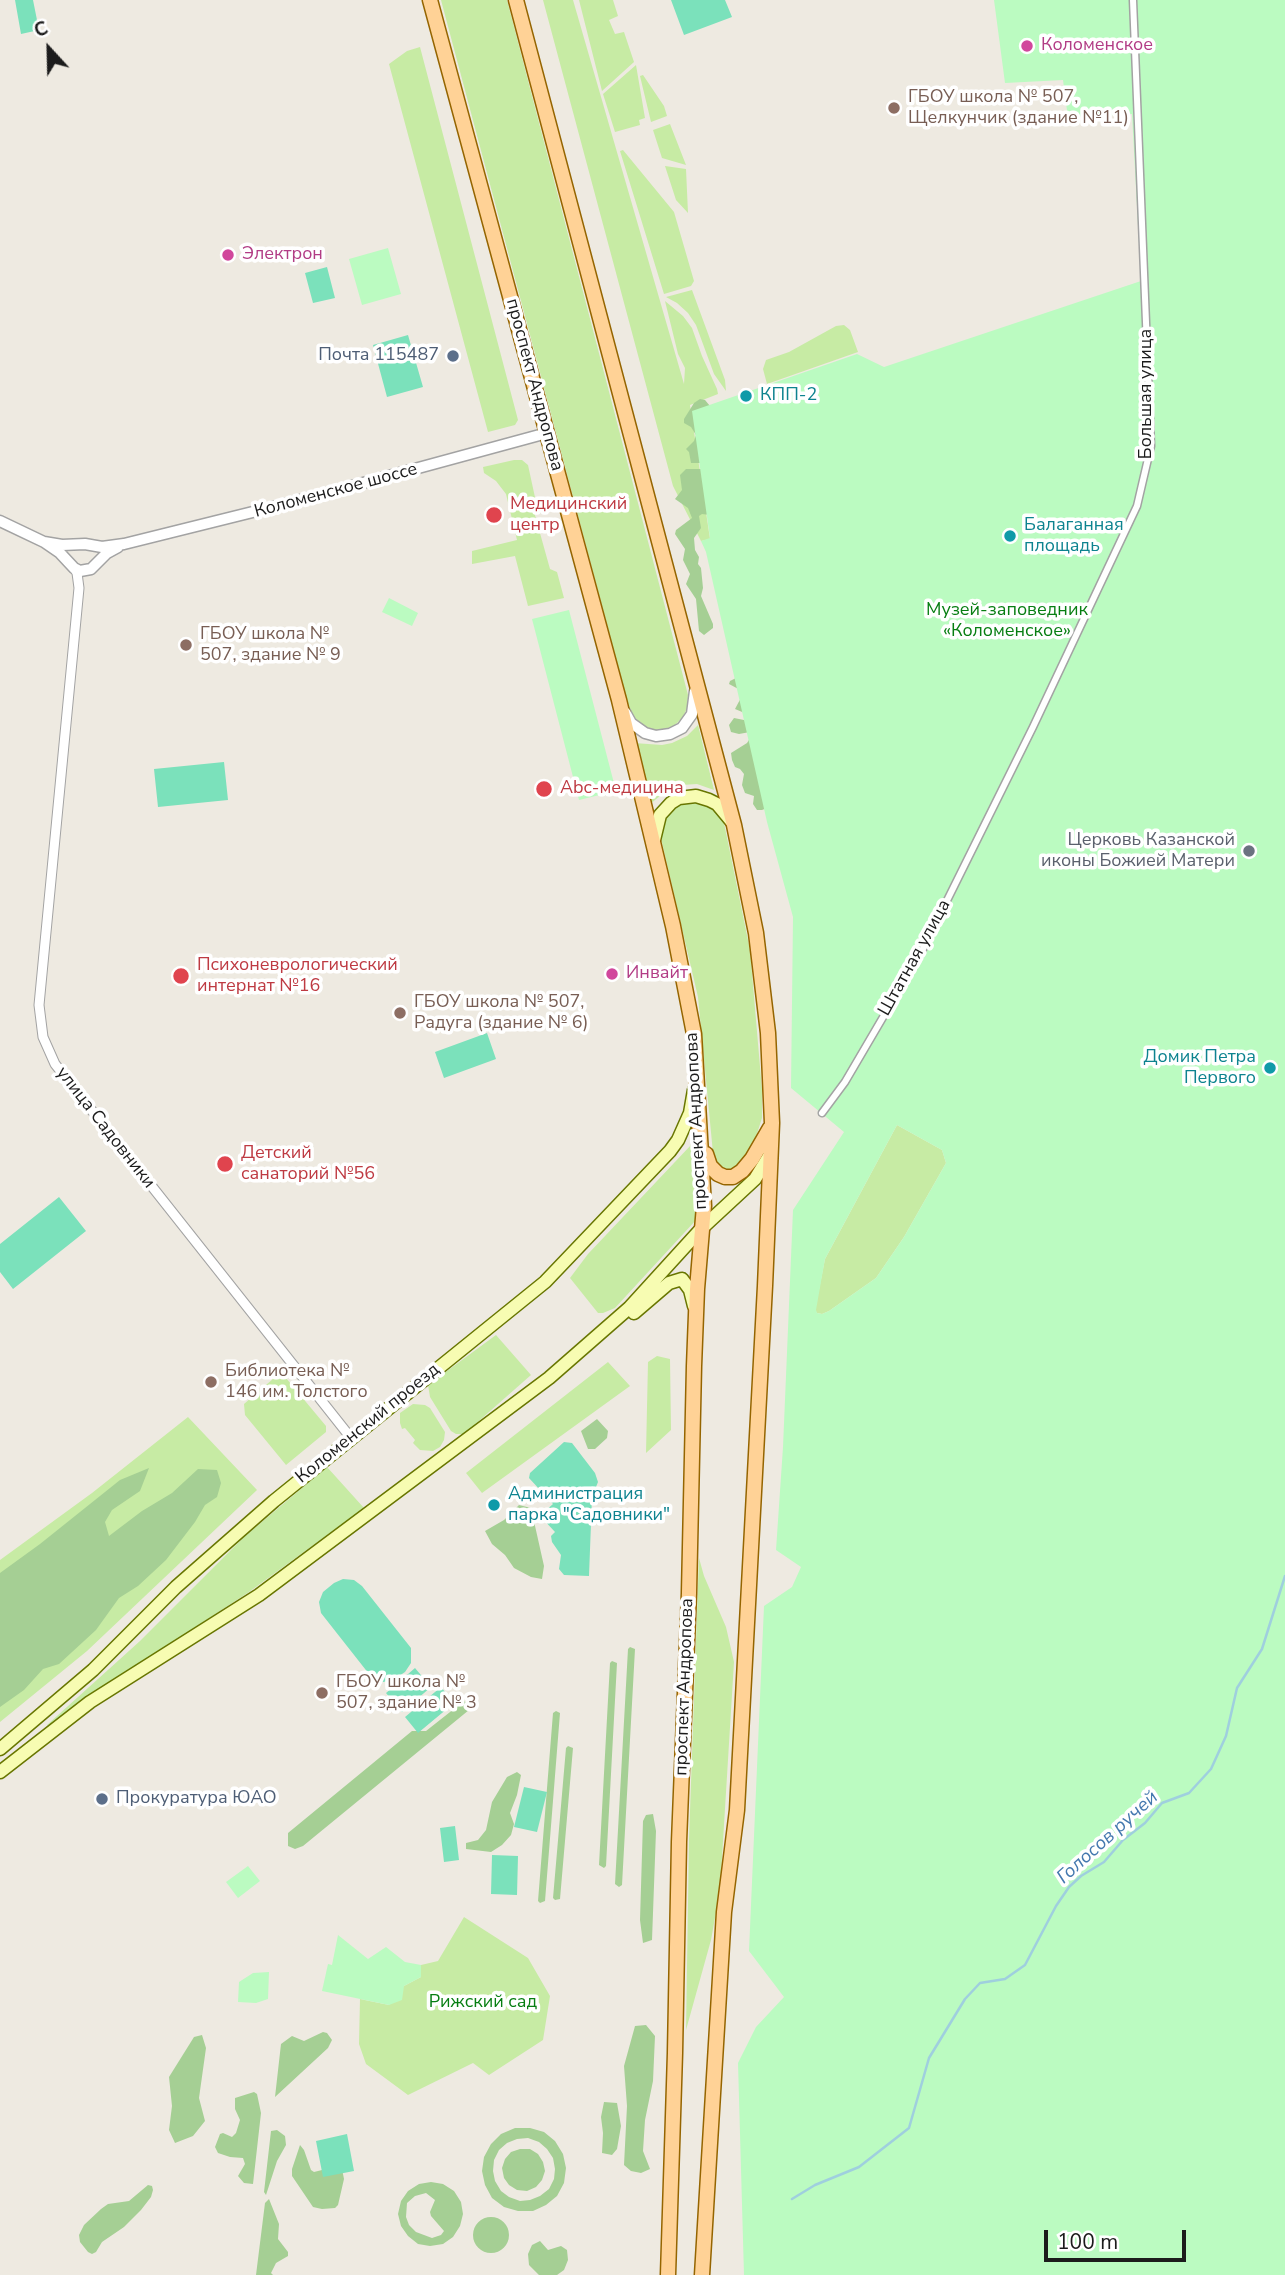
<!DOCTYPE html>
<html>
<head>
<meta charset="utf-8">
<style>
  body { margin:0 }
  #map { position:relative; width:1285px; height:2275px; overflow:hidden; background:#eeeae1; font-family:"Nunito Sans",sans-serif }
  canvas { display:block }
  .north { position:absolute; left:14px; top:14px; width:70px; height:70px; -webkit-text-stroke:5px #fff; paint-order:stroke; rotate:338deg; font-size:19px; font-weight:700; line-height:28px; text-align:center; color:#1c1c1c }
  .north::after { content:''; display:block; margin:auto; width:24px; height:32px; background:#1c1c1c; clip-path:polygon(50% 0,100% 100%,50% 72%,0 100%) }
  .scale { position:absolute; left:1044px; top:2230px; width:142px; height:32px; box-sizing:border-box; border:4px solid #1c1c1c; border-top:0; padding-left:9px; font-size:21px; line-height:24px; white-space:nowrap; color:#1c1c1c; -webkit-text-stroke:5px #fff; paint-order:stroke }
</style>
</head>
<body>
<div id="map">
<canvas width="1285" height="2275"></canvas>
<div class="north">С</div>
<div class="scale">100 m</div>
</div>
<script>
const g = document.querySelector('canvas').getContext('2d');
g.lineJoin = 'round';
function paint(path, color) { g.fillStyle = color; g.fill(path, 'evenodd'); }
const toPath = rows => new Path2D(rows.map(r => 'M' + r).join(''));
function stroke(path, color, width, dash) { g.strokeStyle = color; g.lineWidth = width; g.lineCap = dash ? 'butt' : 'round'; g.setLineDash(dash || []); g.stroke(path); }
function write(font, color, halo, rows, align = 'center') {
  g.font = font + ' "Nunito Sans",sans-serif'; g.lineWidth = 7; g.setLineDash([]); g.textBaseline = 'middle'; g.strokeStyle = halo; g.fillStyle = color; for (const [text, x, y, turn = 0] of rows) {
    g.save(); g.translate(x, y); g.rotate((+turn || 0) * Math.PI / 180); g.textAlign = isNaN(turn) ? turn : align; if (halo) g.strokeText(text, 0, 0); g.fillText(text, 0, 0); g.restore();
  }
}
const grass = toPath([
  [441,0,507,0,688,695,687,708,683,717,674,726,666,729,654,730,644,726,635,720,630,711],
  [543,0,573,0,684,384,685,368,678,354,665,301,683,316,692,328,702,356,717,389,718,394,690,405,710,539,701,541,673,486],
  [579,0,613,0,618,16,609,20,615,34,624,32,634,62,602,91],
  [420,47,518,420,515,425,488,432,389,64,407,51],
  [636,65,645,118,639,120,640,125,615,132,603,94],
  [643,75,664,106,667,116,651,122,640,76],
  [670,124,686,165,662,158,653,130],
  [623,150,674,212,694,281,691,286,664,294,620,151],
  [665,166,686,169,688,213,676,200],
  [692,290,725,380,726,391,714,374,696,325,688,313,677,303,666,297],
  [844,325,850,330,858,352,767,384,763,369,766,360,789,352,836,326],
  [514,460,522,460,528,465,536,502,533,508,550,569,557,572,564,598,528,606,515,556,472,564,472,551,517,540,506,494,496,481,484,473,483,467],
  [698,725,714,790,697,784,682,785,670,788,650,804,634,743,662,745,672,743,687,736],
  [697,801,710,805,723,818,750,950,762,1090,762,1118,753,1146,742,1165,730,1172,716,1165,713,1153,698,997,660,834,666,814,680,804],
  [897,1125,942,1150,946,1163,904,1237,876,1278,829,1311,822,1314,817,1313,815,1310,825,1259],
  [691,1145,696,1220,615,1308,603,1313,598,1313,570,1278,588,1254],
  [496,1335,531,1375,464,1434,456,1434,451,1431,430,1397,428,1385],
  [657,1356,670,1359,671,1430,646,1453,648,1362],
  [608,1362,630,1386,482,1493,466,1473],
  [281,1372,326,1426,326,1432,286,1465,245,1415,244,1404],
  [413,1404,425,1405,430,1408,445,1432,444,1440,440,1447,433,1451,420,1450,413,1443,415,1440,405,1428,402,1429,400,1423,400,1413],
  [188,1417,257,1490,87,1651,0,1722,0,1560,92,1493],
  [327,1467,364,1508,249,1592,128,1671,50,1728,47,1725,140,1641,244,1537],
  [699,1558,704,1576,726,1627,734,1662,720,1890,711,1940,686,2030,689,1839],
  [464,1917,528,1958,550,1996,543,2040,489,2075,473,2063,408,2095,366,2064,359,2044,360,1999,389,2005,404,1986,421,1977,421,1965,438,1961]
]);
const forest = toPath([
  [700,399,705,400,710,406,710,515,702,514,699,516,701,528,694,538,695,550,699,557,698,564,701,568,703,588,701,596,713,624,713,628,704,635,699,631,696,599,686,584,690,574,683,560,685,549,675,534,676,530,692,518,688,508,675,499,682,490,680,475,686,469,702,469,704,463,691,463,689,452,686,449,694,441,696,435,691,427,684,423,684,419,694,403],
  [740,666,761,674,770,670,778,680,784,677,792,678,796,689,810,699,811,707,807,718,793,727,790,734,783,737,777,743,782,751,781,755,776,761,778,781,767,796,767,808,762,810,757,810,753,804,754,796,745,793,742,785,744,774,740,769,735,767,732,760,731,753,747,743,752,735,750,732,739,734,731,732,729,725,734,718,744,720,747,714,735,709,744,692,729,684,730,681,738,677,737,672],
  [597,1419,608,1431,607,1438,595,1449,588,1449,581,1431],
  [149,1468,140,1491,112,1510,105,1522,109,1536,142,1511,172,1493,198,1469,217,1470,221,1483,217,1497,205,1505,195,1522,166,1560,138,1586,119,1598,96,1630,59,1664,43,1669,24,1690,0,1707,0,1573,40,1544,120,1480],
  [519,1505,531,1508,544,1566,542,1579,531,1577,514,1568,505,1555,492,1544,485,1531,504,1520],
  [630,1647,635,1649,622,1885,619,1887,615,1884,628,1649],
  [612,1661,617,1663,606,1866,604,1868,599,1865,610,1663],
  [464,1701,469,1705,469,1710,303,1846,295,1849,288,1846,288,1833,412,1731,426,1731],
  [556,1711,560,1713,545,1901,540,1903,538,1901,553,1713],
  [568,1746,573,1748,560,1899,555,1900,553,1898,566,1748],
  [517,1772,521,1775,517,1795,510,1813,514,1824,511,1835,502,1845,491,1852,466,1849,466,1843,478,1840,486,1830,492,1802,507,1777],
  [653,1814,656,1831,652,1940,643,1943,640,1920,643,1821,646,1815],
  [646,2025,655,2036,653,2081,645,2120,643,2151,650,2169,641,2173,631,2171,624,2165,627,2106,624,2066,635,2026],
  [323,2032,327,2033,332,2040,328,2048,275,2097,281,2044,292,2036,304,2041],
  [202,2035,206,2048,199,2098,205,2121,193,2136,175,2143,169,2130,172,2106,169,2077,194,2037],
  [254,2092,257,2094,261,2113,253,2184,244,2183,238,2176,245,2164,243,2158,230,2157,218,2153,215,2147,220,2134,223,2133,232,2137,236,2133,240,2120,235,2109,235,2098],
  [604,2102,617,2103,621,2126,617,2149,612,2155,602,2153,603,2133,601,2117],
  [515,2128,530,2128,544,2132,555,2141,563,2154,566,2168,564,2183,557,2196,546,2205,533,2211,518,2211,504,2207,492,2198,485,2185,482,2171,484,2157,491,2144,501,2134],
  [528,2138,539,2142,547,2149,553,2158,555,2169,554,2179,549,2189,540,2196,530,2200,520,2201,509,2197,501,2191,495,2181,493,2171,494,2160,499,2150,507,2143,517,2139],
  [277,2130,285,2136,286,2145,277,2161,266,2195,264,2192,271,2131],
  [300,2145,304,2150,311,2170,314,2172,330,2168,342,2169,344,2179,338,2205,335,2208,322,2209,313,2207,292,2176,292,2169],
  [520,2149,530,2149,538,2154,543,2162,545,2171,542,2180,536,2187,527,2191,517,2190,509,2185,504,2178,502,2168,505,2159,511,2152],
  [431,2182,443,2184,454,2191,461,2202,463,2214,460,2226,453,2237,443,2244,430,2246,418,2244,408,2236,401,2226,398,2214,401,2201,408,2191,419,2184],
  [426,2193,435,2200,430,2212,431,2216,444,2231,441,2235,432,2238,416,2232,409,2225,406,2217,407,2203,415,2196],
  [148,2185,152,2186,153,2190,151,2197,141,2210,124,2227,102,2242,96,2252,92,2254,88,2252,80,2242,79,2235,84,2225,101,2209,108,2204,129,2201],
  [269,2199,279,2224,278,2239,288,2252,288,2256,276,2263,271,2273,273,2275,256,2275,265,2203],
  '473 2235a18 18 0 1 1 36 0a18 18 0 1 1-36 0Z',
  [540,2241,548,2250,561,2246,567,2250,568,2260,564,2270,557,2275,539,2275,529,2265,528,2254,532,2245]
]);
const park = toPath([
  [994,0,1285,0,1285,2275,744,2275,738,2063,756,2027,784,1997,749,1951,764,1606,792,1587,801,1567,776,1550,783,1447,793,1210,844,1132,791,1088,793,917,767,822,706,552,701,541,710,538,692,411,857,354,884,367,1141,281,1132,114,1068,118,1063,80,1005,83],
  [897,1125,942,1150,946,1163,904,1237,876,1278,829,1311,822,1314,817,1313,816,1310,825,1259],
  [388,248,401,294,362,305,349,259],
  [389,598,418,613,412,626,382,612],
  [569,610,616,791,579,800,532,619],
  [248,1866,260,1881,238,1898,226,1882],
  [338,1935,368,1959,386,1947,405,1962,421,1965,421,1977,404,1986,402,2000,389,2005,322,1991,328,1964,332,1965],
  [269,1972,268,1999,256,2003,238,2002,239,1982,253,1973]
]);
const pitch = toPath([
  [15,0,33,0,39,30,21,34],
  [671,0,725,0,732,17,684,35],
  [327,267,335,298,313,303,305,273],
  [408,335,423,387,387,397,373,345],
  [224,762,228,800,158,807,154,769],
  [487,1033,496,1059,444,1078,435,1052],
  [59,1197,86,1231,13,1289,0,1272,0,1244],
  [564,1442,572,1443,595,1473,598,1482,592,1497,589,1576,564,1575,559,1569,561,1555,552,1542,551,1536,555,1532,542,1518,544,1512,553,1504,529,1478,530,1473],
  [343,1579,354,1580,362,1586,411,1648,411,1663,405,1672,393,1680,383,1682,369,1674,321,1613,319,1602,323,1592,334,1583],
  [415,1668,431,1687,402,1712,386,1693],
  [441,1687,454,1703,418,1733,405,1717],
  [524,1787,547,1792,537,1832,514,1827],
  [455,1826,459,1860,444,1862,440,1828],
  [492,1855,518,1856,517,1895,491,1894],
  [347,2134,354,2171,323,2177,316,2141]
]);
const stream = toPath([
  [792,2199,815,2185,859,2167,909,2128,929,2058,965,1999,980,1983,1005,1979,1025,1965,1056,1906,1069,1887,1081,1876,1104,1862,1123,1840,1145,1823,1162,1803,1189,1793,1211,1769,1226,1736,1237,1688,1262,1649,1285,1576]
]);
const pedestrian = toPath([
  [822,1113,845,1082,923,949,1033,727,1137,506,1151,446,1133,0]
]);
const minor = toPath([
  [74,568,77,573,79,588,39,1005,43,1037,55,1064,351,1438]
]);
const tertiary = toPath([
  [0,521,44,542,60,553,74,568,80,571,91,569,107,553,118,547],
  [44,542,62,545,85,544,102,547,124,544,293,502,547,433],
  [625,712,631,723,645,733,656,736,670,734,682,728,692,714,695,691]
]);
const secondary = toPath([
  [653,844,660,815,671,803,679,798,696,796,709,800,717,804,732,822],
  [634,1313,669,1283,682,1279,690,1290,694,1306],
  [0,1749,93,1670,176,1587,274,1501,545,1282,670,1151,678,1140,690,1113,694,1090],
  [0,1772,90,1702,259,1595,549,1378,629,1308,701,1229,755,1179,771,1153]
]);
const primary = toPath([
  [430,0,619,700,673,926,694,1034,704,1206,697,1289,694,1366,689,1593,679,1842,675,2053,668,2275],
  [516,0,734,825,756,933,768,1033,772,1123,765,1286,737,1810,724,1912,702,2275],
  [706,1154,710,1166,718,1174,725,1177,733,1177,742,1171,752,1159,770,1128]
]);
const markers = [
  [1027,46,7,"#d1479c"],
  [894,108,7,"#8d6e63"],
  [228,255,7,"#d1479c"],
  [453,356,7,"#5c6f8a"],
  [746,396,7,"#0f9aa8"],
  [494,515,9,"#e0444e"],
  [1010,536,7,"#0f9aa8"],
  [186,645,7,"#8d6e63"],
  [544,789,9,"#e0444e"],
  [1249,851,7,"#6b7280"],
  [612,974,7,"#d1479c"],
  [181,976,9,"#e0444e"],
  [400,1013,7,"#8d6e63"],
  [1270,1068,7,"#0f9aa8"],
  [225,1164,9,"#e0444e"],
  [211,1382,7,"#8d6e63"],
  [494,1505,7,"#0f9aa8"],
  [322,1693,7,"#8d6e63"],
  [102,1799,7,"#5c6f8a"]
];
const hotelNames = [
  ["Коломенское",1041,46],
  ["Электрон",242,255],
  ["Инвайт",626,974]
];
const educationNames = [
  ["ГБОУ школа № 507,",908,98],
  ["Щелкунчик (здание №11)",908,119],
  ["ГБОУ школа №",200,635],
  ["507, здание № 9",200,656],
  ["ГБОУ школа № 507,",414,1003],
  ["Радуга (здание № 6)",414,1024],
  ["Библиотека №",225,1372],
  ["146 им. Толстого",225,1393],
  ["ГБОУ школа №",336,1683],
  ["507, здание № 3",336,1704]
];
const serviceNames = [
  ["Почта 115487",439,356],
  ["Прокуратура ЮАО",116,1799,"left"]
];
const streetNames = [
  ["проспект Андропова",534,385,75],
  ["Большая улица",1147,394,-90],
  ["Коломенское шоссе",336,491,-15],
  ["Штатная улица",915,958,-61],
  ["проспект Андропова",697,1121,-93],
  ["улица Садовники",105,1128,52],
  ["Коломенский проезд",368,1424,-39],
  ["проспект Андропова",685,1687,-88]
];
const cultureNames = [
  ["КПП-2",760,396],
  ["Балаганная",1024,526],
  ["площадь",1024,547],
  ["Домик Петра",1256,1058,"right"],
  ["Первого",1256,1079,"right"],
  ["Администрация",508,1495],
  ["парка \"Садовники\"",508,1516]
];
const healthNames = [
  ["Медицинский",510,505],
  ["центр",510,526],
  ["Abc-медицина",560,789],
  ["Психоневрологический",197,966],
  ["интернат №16",197,987],
  ["Детский",241,1154],
  ["санаторий №56",241,1175]
];
const parkNames = [
  ["Музей-заповедник",1007,611],
  ["«Коломенское»",1007,632],
  ["Рижский сад",483,2003]
];
const worshipNames = [
  ["Церковь Казанской",1235,841],
  ["иконы Божией Матери",1235,862]
];
const waterNames = [
  ["Голосов ручей",1108,1838,-42]
];
paint(grass, '#c7eba4');
paint(forest, '#a5cf94');
paint(park, '#bbfbc1');
paint(pitch, '#7be1bb');
stroke(stream, '#9fcfde', 2.5);
stroke(pedestrian, '#a3a3a3', 9);
stroke(minor, '#a3a3a3', 11);
stroke(tertiary, '#a3a3a3', 13);
stroke(secondary, '#687600', 15);
stroke(primary, '#956500', 17);
stroke(pedestrian, '#fff', 6);
stroke(minor, '#fff', 9);
stroke(tertiary, '#fff', 10);
stroke(secondary, '#f7fcb2', 12);
stroke(primary, '#ffd296', 14);
for (const [x, y, r, color] of markers) { const dot = new Path2D(); dot.arc(x, y, r, 0, 2 * Math.PI); g.fillStyle = color; g.fill(dot); stroke(dot, '#fff', 2.5); }
write('18px', '#b23c85', '#fff', hotelNames, 'left');
write('18px', '#785e54', '#fff', educationNames, 'left');
write('18px', '#4e5e75', '#fff', serviceNames, 'right');
write('18px', '#1c1c1c', '#fff', streetNames);
write('18px', '#0d838f', '#fff', cultureNames, 'left');
write('18px', '#be3a42', '#fff', healthNames, 'left');
write('18px', '#077e12', '#fff', parkNames);
write('18px', '#5b616d', '#fff', worshipNames, 'right');
write('italic 19px', '#4579af', '#fff', waterNames);
</script>
</body>
</html>
